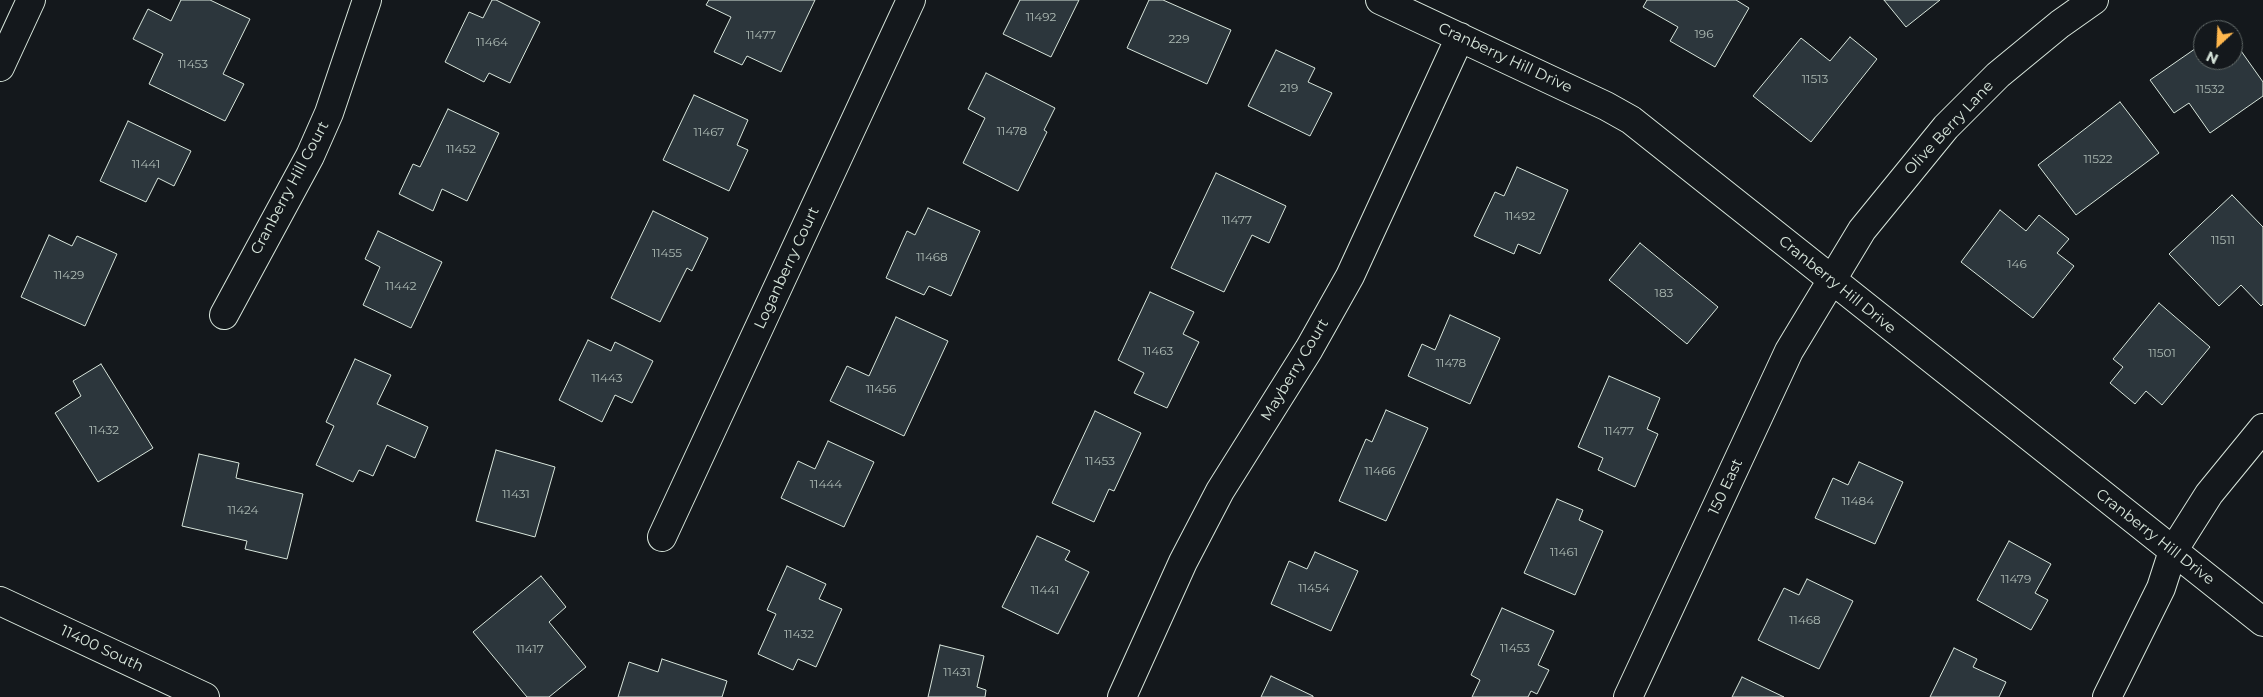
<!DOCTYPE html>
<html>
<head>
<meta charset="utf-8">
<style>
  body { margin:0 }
  #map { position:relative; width:2263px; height:697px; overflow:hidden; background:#14181c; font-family:Montserrat,sans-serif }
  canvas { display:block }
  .north { position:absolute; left:2193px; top:20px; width:50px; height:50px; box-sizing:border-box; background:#14181c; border:1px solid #626a69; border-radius:50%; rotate:205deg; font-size:14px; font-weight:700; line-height:20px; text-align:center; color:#d8e6dc }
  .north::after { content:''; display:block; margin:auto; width:18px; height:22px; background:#ffb74d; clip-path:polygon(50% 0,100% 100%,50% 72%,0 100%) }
</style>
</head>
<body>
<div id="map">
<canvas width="2263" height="697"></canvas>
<div class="north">N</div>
</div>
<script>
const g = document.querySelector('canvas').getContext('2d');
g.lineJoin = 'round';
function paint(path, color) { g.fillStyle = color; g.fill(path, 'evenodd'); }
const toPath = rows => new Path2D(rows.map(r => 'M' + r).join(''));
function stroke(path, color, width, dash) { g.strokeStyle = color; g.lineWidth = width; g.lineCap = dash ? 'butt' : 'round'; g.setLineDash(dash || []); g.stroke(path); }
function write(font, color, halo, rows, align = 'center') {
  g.font = font + ' Montserrat,sans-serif'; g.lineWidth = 4; g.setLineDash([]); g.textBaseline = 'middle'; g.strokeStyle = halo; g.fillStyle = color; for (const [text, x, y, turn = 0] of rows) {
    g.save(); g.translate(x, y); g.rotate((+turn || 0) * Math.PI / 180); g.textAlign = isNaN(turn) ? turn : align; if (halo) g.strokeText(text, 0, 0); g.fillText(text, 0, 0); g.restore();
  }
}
const building = toPath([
  [181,0,210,0,250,19,223,74,244,84,225,121,149,84,163,54,133,39,148,9,171,21,181,0],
  [492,0,496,0,540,22,510,83,489,73,484,82,445,62,469,12,483,18,492,0],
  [709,0,815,0,781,72,747,56,742,65,714,52,731,17,706,5,709,0],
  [1020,0,1079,0,1051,57,1003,34,1020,0],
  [1149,0,1163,0,1231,30,1207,84,1127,48,1149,0],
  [1647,0,1736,0,1749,8,1715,67,1670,41,1678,27,1643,7,1647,0],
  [1884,0,1940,0,1906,27,1884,0],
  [1850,37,1877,59,1811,142,1753,96,1801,38,1830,61,1850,37],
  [2234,41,2263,82,2263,96,2210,133,2189,103,2174,113,2150,80,2202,44,2203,60,2233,60,2234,41],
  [1276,50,1315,68,1308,82,1332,93,1310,136,1248,106,1276,50],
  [986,73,1055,108,1044,130,1047,132,1018,191,963,163,985,118,968,109,986,73],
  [694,95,748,120,737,145,748,150,729,191,663,160,694,95],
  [2120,102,2159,153,2076,215,2038,165,2120,102],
  [448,109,499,133,467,201,442,189,433,211,399,194,413,164,420,167,448,109],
  [128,121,191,151,174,186,158,178,146,202,100,181,128,121],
  [1517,167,1568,190,1540,254,1518,244,1514,254,1474,236,1495,192,1504,196,1517,167],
  [1216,173,1286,206,1269,243,1252,235,1224,292,1171,268,1216,173],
  [2232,195,2263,227,2263,304,2261,306,2241,285,2219,306,2169,254,2232,195],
  [928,208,980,231,951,296,929,286,924,295,886,278,907,231,915,235,928,208],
  [2000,210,2026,231,2039,215,2069,239,2057,253,2074,266,2033,318,1961,262,2000,210],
  [653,211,708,238,692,271,687,268,660,322,611,298,653,211],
  [378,231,442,262,411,328,363,305,380,267,365,259,378,231],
  [49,235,72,246,77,236,117,254,85,326,21,297,49,235],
  [1640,243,1718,307,1687,344,1609,280,1640,243],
  [1150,292,1194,312,1183,334,1199,342,1167,408,1134,393,1144,373,1118,360,1150,292],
  [2159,303,2210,347,2162,405,2146,391,2135,404,2110,383,2123,367,2113,359,2159,303],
  [1450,315,1500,338,1470,404,1408,376,1422,344,1435,350,1450,315],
  [896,317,948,341,904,436,830,401,847,366,869,376,896,317],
  [588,340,611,351,615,342,653,361,632,403,615,395,602,422,559,400,588,340],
  [355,359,391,375,377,404,428,427,415,458,387,445,373,476,359,470,353,482,316,465,334,426,326,422,355,359],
  [101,364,153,448,98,482,55,413,81,396,73,381,101,364],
  [1609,376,1660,398,1647,429,1658,434,1635,487,1598,470,1603,458,1578,447,1609,376],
  [1386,410,1428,428,1386,521,1339,501,1366,439,1372,442,1386,410],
  [1095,411,1141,433,1114,491,1109,489,1094,522,1052,503,1095,411],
  [828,441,874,462,844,527,781,498,798,461,815,469,828,441],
  [496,450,555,467,535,537,476,521,496,450],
  [199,454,239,463,236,478,303,494,287,559,245,549,247,541,182,526,199,454],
  [1859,462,1903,482,1875,544,1815,518,1833,478,1848,485,1859,462],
  [1557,499,1583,510,1579,520,1603,531,1575,595,1524,573,1557,499],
  [1037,536,1070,551,1065,560,1089,572,1058,634,1002,607,1037,536],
  [2009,541,2051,564,2035,593,2048,600,2031,630,1977,600,2009,541],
  [1315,552,1358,571,1331,631,1271,604,1289,561,1307,569,1315,552],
  [787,566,826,584,819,599,842,609,816,667,798,659,793,670,758,654,776,614,767,610,787,566],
  [541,576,566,607,549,622,586,667,549,697,527,697,473,632,541,576],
  [1807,579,1853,601,1819,669,1758,640,1784,588,1799,595,1807,579],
  [1502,608,1554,631,1538,665,1549,670,1537,694,1531,691,1528,697,1472,697,1480,680,1471,675,1502,608],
  [940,645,984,656,977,687,986,690,985,697,928,697,940,645],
  [1954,648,1977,659,1973,667,2006,682,1999,697,1930,697,1954,648],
  [662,659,727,681,722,697,618,697,629,662,658,672,662,659],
  [1271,676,1313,696,1313,697,1261,697,1271,676],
  [1742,677,1784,697,1732,697,1742,677]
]);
const minor = toPath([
  [1380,0,1606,106,1631,120,2263,622],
  [0,67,31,0],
  [224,315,310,156,329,113,367,0],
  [662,537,911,0],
  [1122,697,1183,562,1220,491,1309,349,1350,276,1460,37],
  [1628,697,1789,351,1862,230,1946,127,1998,75,2060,24,2094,0],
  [2107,697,2161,588,2173,551,2209,494,2263,428]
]);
const major = toPath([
  [0,601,205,697]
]);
const numberNames = [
  ["11492",1041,17],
  ["196",1704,34],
  ["11477",761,35],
  ["229",1179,39],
  ["11464",492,42],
  ["11453",193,64],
  ["11513",1815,79],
  ["219",1289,88],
  ["11532",2210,89],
  ["11478",1012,131],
  ["11467",709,132],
  ["11452",461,149],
  ["11522",2098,159],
  ["11441",146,164],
  ["11492",1520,216],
  ["11477",1237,220],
  ["11511",2223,240],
  ["11455",667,253],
  ["11468",932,257],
  ["146",2017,264],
  ["11429",69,275],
  ["11442",401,286],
  ["183",1664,293],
  ["11463",1158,351],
  ["11501",2162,353],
  ["11478",1451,363],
  ["11443",607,378],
  ["11456",881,389],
  ["11432",104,430],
  ["11477",1619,431],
  ["11453",1100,461],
  ["11466",1380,471],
  ["11444",826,484],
  ["11431",516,494],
  ["11484",1858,501],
  ["11424",243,510],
  ["11461",1564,552],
  ["11479",2016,579],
  ["11454",1314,588],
  ["11441",1045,590],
  ["11468",1805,620],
  ["11432",799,634],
  ["11453",1515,648],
  ["11417",530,649],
  ["11431",957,672]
];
const streetNames = [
  ["Cranberry Hill Drive",1505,58,25],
  ["Olive Berry Lane",1949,128,-47],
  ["Cranberry Hill Court",290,188,-62],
  ["Loganberry Court",787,268,-65],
  ["Cranberry Hill Drive",1837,285,39],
  ["Mayberry Court",1295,370,-59],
  ["150 East",1726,487,-65],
  ["Cranberry Hill Drive",2155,537,38],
  ["11400 South",102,649,25]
];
paint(building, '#2c363c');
stroke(building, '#d8e6dc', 1);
stroke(minor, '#d8e6dc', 30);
stroke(major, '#d8e6dc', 30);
stroke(minor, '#14181c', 28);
stroke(major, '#14181c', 28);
write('12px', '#adbab4', null, numberNames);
write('15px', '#d8e6dc', '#14181c', streetNames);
</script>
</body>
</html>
